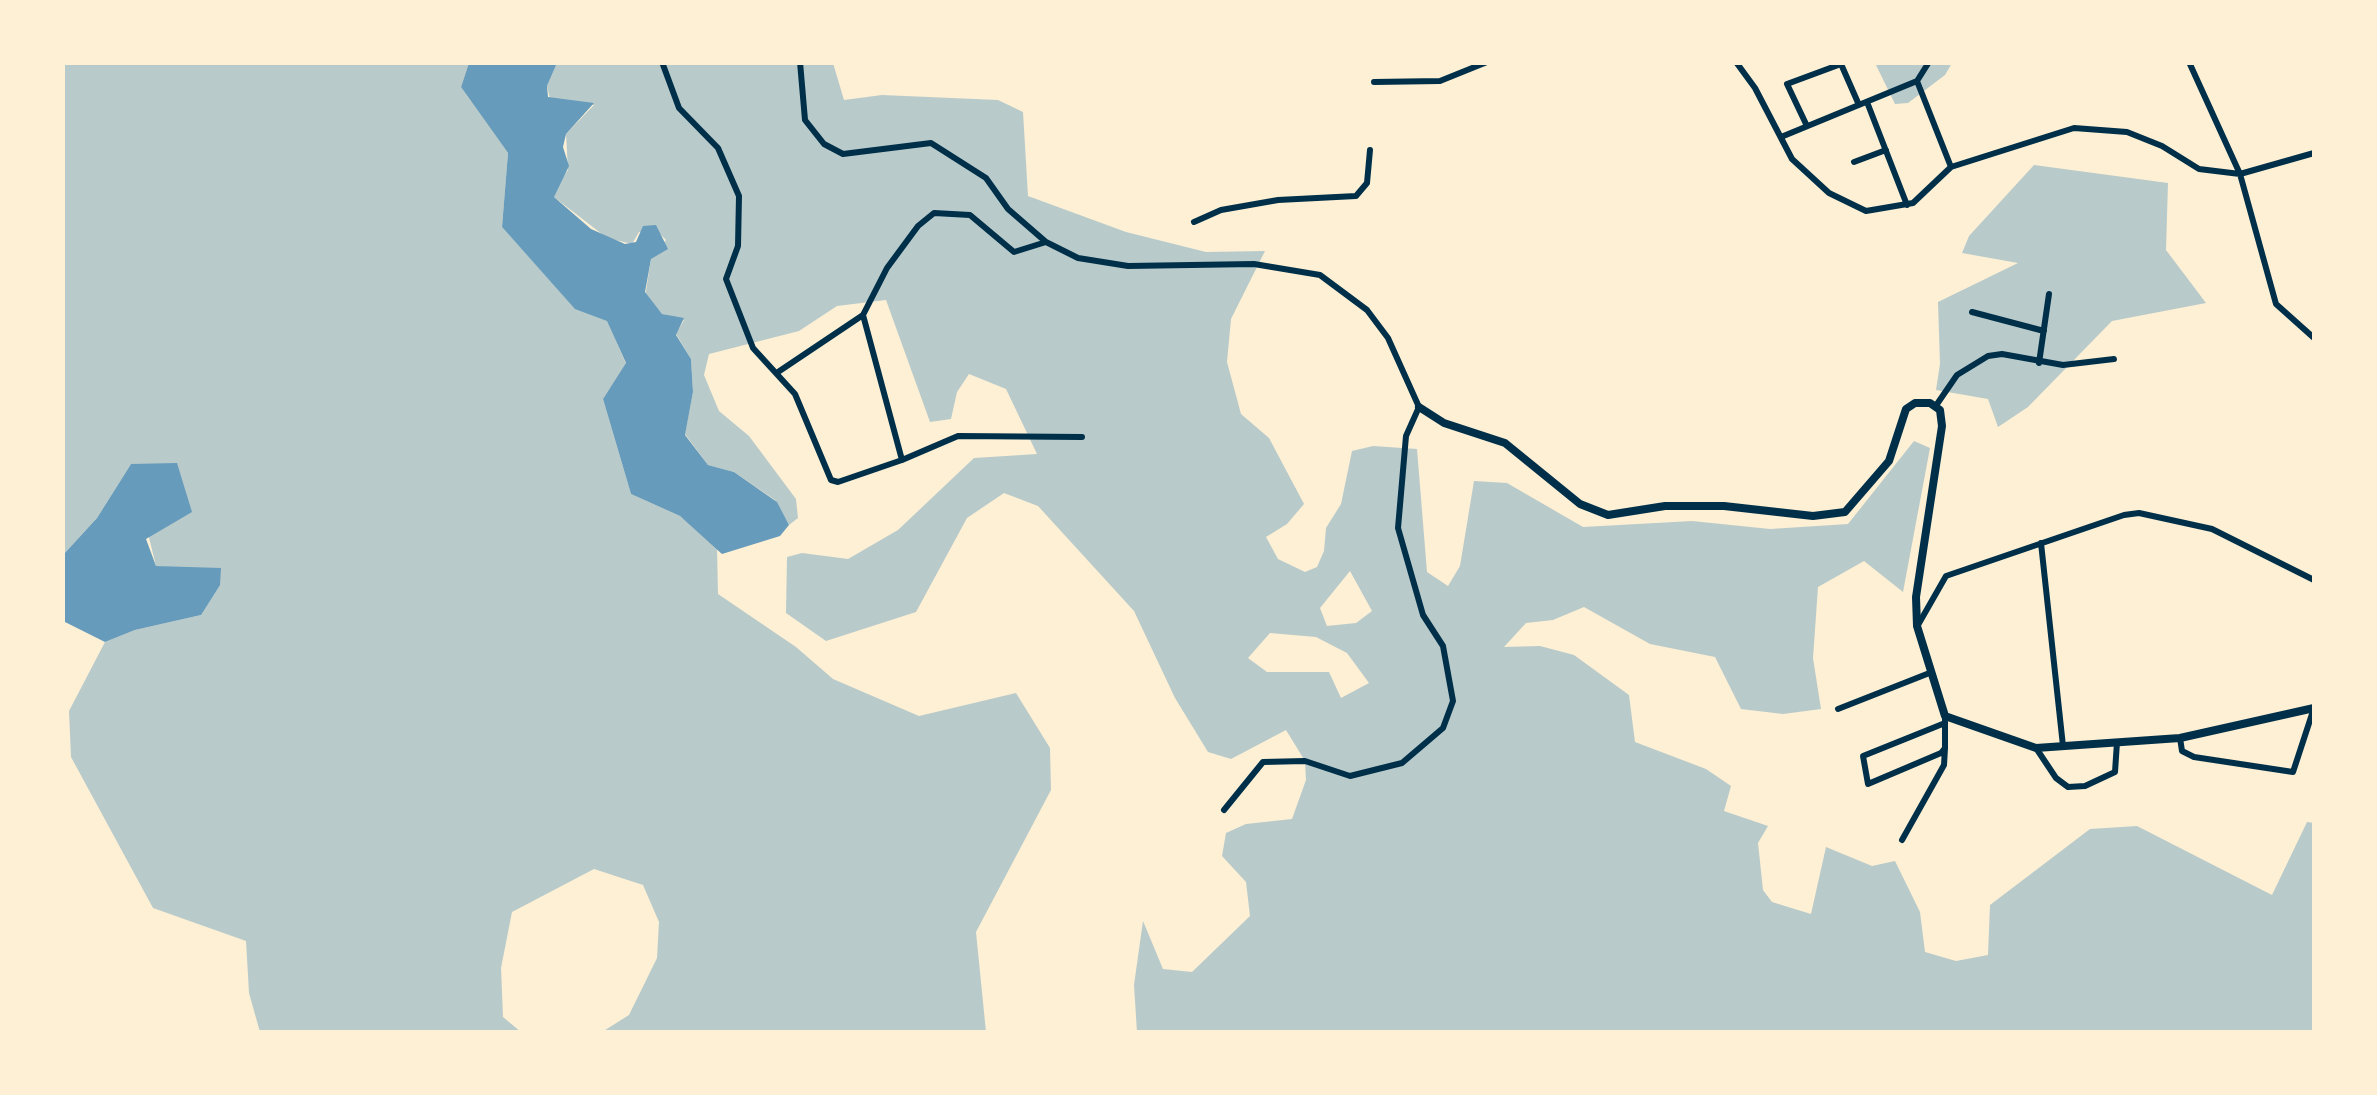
<!DOCTYPE html>
<html>
<head>
<meta charset="utf-8">
<style>
  body { margin:0 }
  #map { position:relative; width:2377px; height:1095px; overflow:hidden; background:#fdf0d5; font-family:"Playfair Display",serif }
  canvas { display:block }
  .frame { position:absolute; inset:0; border:65px solid #fdf0d5; pointer-events:none }
</style>
</head>
<body>
<div id="map">
<canvas width="2377" height="1095"></canvas>
<div class="frame"></div>
</div>
<script>
const g = document.querySelector('canvas').getContext('2d');
g.lineJoin = 'round';
function paint(path, color) { g.fillStyle = color; g.fill(path, 'evenodd'); }
const toPath = rows => new Path2D(rows.map(r => 'M' + r).join(''));
function stroke(path, color, width, dash) { g.strokeStyle = color; g.lineWidth = width; g.lineCap = dash ? 'butt' : 'round'; g.setLineDash(dash || []); g.stroke(path); }
const green = toPath([
  [63,63,469,63,461,87,508,153,502,227,575,308,607,320,626,364,603,399,631,494,680,516,717,546,718,594,796,647,833,679,919,716,1016,693,1050,748,1051,790,976,932,986,1032,602,1032,629,1015,657,958,659,922,643,885,594,869,512,912,501,968,503,1017,521,1032,260,1032,249,993,246,941,153,908,71,757,69,711,105,642,135,630,201,615,177,568,156,566,131,464,97,518,63,555],
  [557,63,833,63,844,100,882,95,998,100,1023,112,1028,196,1126,232,1206,252,1265,251,1231,319,1227,362,1241,414,1269,438,1304,504,1287,524,1266,537,1278,559,1305,572,1317,567,1324,551,1326,528,1341,504,1352,451,1373,446,1417,449,1427,572,1448,586,1460,566,1474,481,1507,483,1583,527,1692,521,1770,529,1848,524,1914,441,1930,448,1903,592,1864,561,1818,587,1813,658,1821,709,1783,714,1741,709,1715,657,1650,644,1584,607,1553,620,1526,623,1504,647,1540,646,1574,655,1629,695,1635,742,1706,769,1731,786,1724,811,1768,826,1758,843,1763,890,1772,902,1811,914,1826,847,1872,866,1895,861,1920,912,1925,952,1956,961,1988,955,1990,905,2090,829,2137,826,2272,895,2307,822,2314,823,2314,1032,1137,1032,1134,985,1143,921,1163,969,1192,972,1250,916,1246,882,1222,856,1226,833,1246,824,1292,819,1306,780,1305,761,1286,730,1231,759,1208,752,1175,698,1134,611,1038,506,1004,493,967,518,916,612,826,641,786,613,787,557,802,553,848,559,898,530,974,458,1037,454,1006,389,969,374,957,392,951,419,930,422,886,300,837,306,799,331,709,354,704,375,719,411,749,436,796,499,798,518,789,525,775,500,734,472,708,465,685,434,693,392,691,359,676,334,684,320,662,314,645,297,651,259,666,240,658,232,639,232,632,244,607,238,554,197,554,189,568,170,566,134,594,105,550,99,547,86],
  [1350,571,1372,611,1356,623,1327,626,1320,608],
  [1270,633,1316,637,1347,653,1369,683,1341,698,1329,672,1267,672,1248,658],
  [1875,63,1952,63,1945,75,1908,103,1895,104],
  [2034,165,2168,183,2166,250,2206,303,2112,321,2028,407,1998,427,1988,399,1936,390,1940,364,1938,302,2018,263,1962,253,1969,236]
]);
const water = toPath([
  [469,63,557,63,547,86,548,97,594,103,566,134,563,147,569,166,554,197,591,229,625,244,636,242,643,226,656,225,668,249,651,259,645,292,662,314,684,318,676,335,691,359,693,392,685,435,708,465,734,472,777,502,789,525,780,536,722,554,680,516,631,494,603,399,626,363,607,321,575,309,502,227,508,153,461,87],
  [177,463,192,512,146,539,156,566,221,568,220,585,201,615,135,630,105,642,63,621,63,555,97,518,131,464]
]);
const minor = toPath([
  [662,62,679,108,718,148,739,196,738,246,726,279,753,348,795,394,831,480,838,482,902,460,958,436,1082,437],
  [800,62,805,120,824,144,843,154,931,143,986,178,1008,209,1046,242,1078,258,1128,266,1254,264,1320,275,1367,310,1388,338,1419,407,1406,436,1398,528,1423,615,1443,646,1453,701,1443,728,1402,763,1350,776,1305,761,1263,762,1224,810],
  [1736,62,1755,88,1792,159,1829,193,1866,211,1913,203,1951,167,2074,128,2127,132,2162,146,2199,169,2240,174,2314,153],
  [2189,62,2240,174,2276,304,2314,338],
  [1917,81,1951,167],
  [1374,82,1440,81,1487,62],
  [1867,102,1907,205],
  [1806,124,1787,84,1841,64,1859,105],
  [1781,137,1917,81,1929,62],
  [1854,162,1886,150],
  [1194,222,1221,210,1278,200,1356,196,1367,183,1370,150],
  [1972,312,2044,331],
  [863,315,902,460],
  [2039,363,2049,294],
  [778,372,863,315,887,268,918,226,934,213,970,215,1014,252,1046,242],
  [1935,407,1957,375,1988,356,2002,354,2063,365,2114,359],
  [2041,543,2063,746],
  [1918,625,1946,576,2124,515,2139,513,2212,529,2314,580],
  [1838,709,1932,672],
  [1945,723,1863,756,1868,784,1941,753,1945,748,1945,716],
  [2180,738,2182,751,2194,757,2293,772,2314,708],
  [2036,748,2056,778,2068,787,2085,786,2115,772,2117,742],
  [1902,840,1944,765,1945,748]
]);
const tertiary = toPath([
  [1419,407,1444,423,1505,443,1580,504,1608,515,1665,506,1724,506,1813,516,1845,512,1889,461,1906,409,1915,403,1930,403,1940,410,1942,426,1916,597,1917,626,1945,716,2036,748,2180,738,2314,708]
]);
paint(green, '#b9caca');
paint(water, '#669bbc');
stroke(minor, '#003049', 6);
stroke(tertiary, '#003049', 8);
</script>
</body>
</html>
